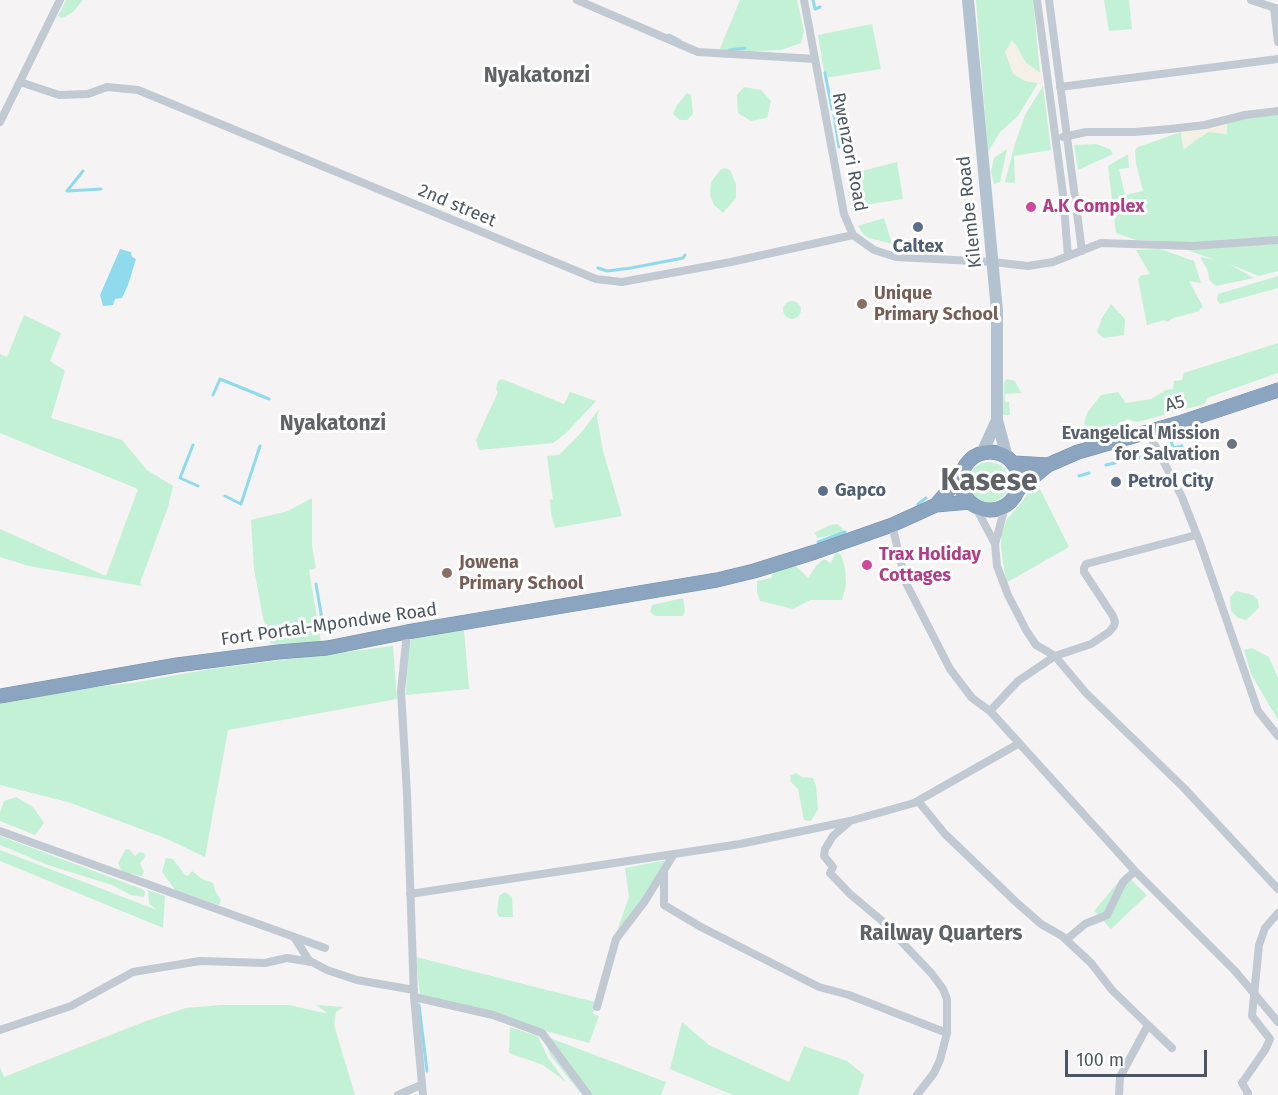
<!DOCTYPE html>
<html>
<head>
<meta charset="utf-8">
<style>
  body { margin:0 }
  #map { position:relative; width:1278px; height:1095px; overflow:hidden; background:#f5f3f3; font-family:"Fira Sans",sans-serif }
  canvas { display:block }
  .scale { position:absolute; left:1065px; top:1050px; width:142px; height:27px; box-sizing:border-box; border:3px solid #4a5661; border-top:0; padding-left:8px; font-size:18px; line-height:21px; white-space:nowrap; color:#4a5661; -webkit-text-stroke:4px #fff; paint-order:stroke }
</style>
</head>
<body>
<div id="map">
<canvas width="1278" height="1095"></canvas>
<div class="scale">100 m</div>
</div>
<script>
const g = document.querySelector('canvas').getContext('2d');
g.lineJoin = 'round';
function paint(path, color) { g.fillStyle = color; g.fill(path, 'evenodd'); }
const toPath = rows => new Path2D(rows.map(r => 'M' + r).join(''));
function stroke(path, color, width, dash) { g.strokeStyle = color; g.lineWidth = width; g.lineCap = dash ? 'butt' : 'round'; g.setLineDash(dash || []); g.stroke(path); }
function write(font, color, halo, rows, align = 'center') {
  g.font = font + ' "Fira Sans",sans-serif'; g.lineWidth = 6; g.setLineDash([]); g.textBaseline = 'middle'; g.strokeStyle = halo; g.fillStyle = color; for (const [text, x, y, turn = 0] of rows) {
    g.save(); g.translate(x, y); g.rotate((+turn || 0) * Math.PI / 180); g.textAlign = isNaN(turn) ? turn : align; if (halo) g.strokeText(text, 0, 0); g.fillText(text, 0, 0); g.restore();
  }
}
const green = toPath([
  [66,0,83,0,72,13,62,18,58,16],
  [740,0,797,0,804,31,801,43,781,50,758,51,751,54,719,51],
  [976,0,1033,0,1040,73,1026,63,1015,43,1025,81,1038,83,1018,116,1000,132,988,152],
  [1104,0,1129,0,1132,29,1109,31],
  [872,24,881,69,825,78,818,35],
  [1043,86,1051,150,1014,156,1015,183,1005,182,1014,147,1025,115],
  [744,87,761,90,771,101,767,118,751,121,738,113,737,95],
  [687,93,691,95,693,114,687,120,680,120,673,114,677,105],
  [1278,113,1278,271,1259,276,1229,264,1254,278,1216,286,1210,281,1207,269,1200,257,1215,260,1163,241,1136,240,1116,233,1108,166,1128,154,1129,168,1119,169,1125,195,1143,191,1136,163,1135,150,1138,147,1181,132,1184,149,1198,138,1227,121],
  [1096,144,1110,149,1113,154,1078,170,1074,145],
  [1007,149,1000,182,994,184,991,172,994,158],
  [897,162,903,199,851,207,846,175],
  [724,168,730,170,736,184,736,198,723,213,714,205,710,195,711,182,720,170],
  [884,218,892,244,869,238,864,235,858,226],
  [1160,249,1194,261,1201,283,1189,281,1203,307,1199,309,1200,311,1173,318,1167,322,1164,320,1147,325,1138,279,1142,275,1150,274,1136,250],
  [1278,276,1278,288,1220,304,1217,300,1218,294],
  '783 310a9 9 0 1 1 18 0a9 9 0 1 1-18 0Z',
  [1111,304,1125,319,1124,335,1103,338,1097,332,1102,318],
  [24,315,61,333,50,361,65,371,51,418,122,440,147,470,173,486,168,507,140,583,142,586,29,566,0,557,0,529,106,576,138,489,0,433,0,354,7,357],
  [1278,343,1278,373,1207,398,1205,404,1137,422,1127,419,1113,429,1091,431,1084,423,1087,413,1101,395,1118,392,1126,403,1151,399,1166,390,1173,389,1174,381,1182,380,1184,373],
  [502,379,564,404,570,392,596,401,566,433,553,443,479,450,476,440,498,392,496,389,498,381],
  [1007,379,1015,381,1021,393,1005,394,1005,402,1009,402,1010,415,1003,415,1004,382],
  [599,409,597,417,603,451,622,516,555,528,551,514,550,499,553,500,547,456,559,455,580,434],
  '969 482a20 20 0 1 1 40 0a20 20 0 1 1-40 0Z',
  [1036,481,1069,547,1006,583,1001,548,1001,534,1007,519,1022,502],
  [312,498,312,546,316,568,309,570,321,642,271,644,263,618,254,569,251,520,288,511],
  [838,524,845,532,818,538,814,533,830,525],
  [836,552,841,555,845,568,846,585,842,600,810,600,793,609,760,601,757,592,757,581,771,578,774,571,794,564,808,578,816,566,824,559,831,563],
  [1236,591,1253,595,1258,600,1259,608,1246,620,1238,618,1231,611,1230,597],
  [683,598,685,610,683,616,655,616,650,612,652,605],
  [464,630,469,689,406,695,407,645,412,639],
  [393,646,397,699,228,730,205,857,165,838,68,802,0,785,0,704,85,688,132,683,210,669],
  [1252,648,1269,657,1278,678,1278,720,1251,674,1244,650],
  [796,773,802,777,813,778,816,786,818,809,811,821,804,820,798,789,791,782,790,776],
  [16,797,33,807,44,823,35,835,0,821,0,813,4,801],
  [0,836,142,889,145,892,144,897,131,895,112,885,48,865,0,845],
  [126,849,130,850,135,856,140,852,144,853,145,857,140,863,144,872,142,876,122,872,118,863],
  [0,850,157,910,149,904,148,890,165,896,163,928,0,861],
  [166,858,173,859,185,875,188,876,192,871,202,879,213,883,215,891,221,900,219,905,176,891,162,872],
  [667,860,642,901,617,931,629,897,625,868],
  [1125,874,1147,895,1111,929,1094,911],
  [505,892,512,897,513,917,499,917,497,912,499,896],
  [416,957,595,1002,593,1014,599,1016,589,1043,420,996],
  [221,1005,289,1005,324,1013,327,1013,316,1005,344,1007,336,1012,334,1025,355,1095,0,1095,0,1067,4,1077,146,1021,186,1008],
  [682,1022,709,1045,789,1082,804,1046,847,1061,864,1075,858,1095,733,1095,670,1069],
  [510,1027,538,1036,548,1058,566,1082,543,1065,509,1053],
  [542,1035,666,1082,661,1095,582,1095,551,1056]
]);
const sand = toPath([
  [1012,40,1026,63,1040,73,1043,86,1038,83,1025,81,1013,74,1005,52],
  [1227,121,1227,134,1208,132,1183,149,1181,132]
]);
const water = toPath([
  [120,249,131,252,132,257,136,259,128,285,122,298,115,299,113,305,103,306,100,295]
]);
const stream = toPath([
  [813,0,815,9,820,7],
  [669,35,679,40],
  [729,50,745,48],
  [825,73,832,109],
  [834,115,839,147],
  [83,171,67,191,101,189],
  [598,268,607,271,631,268,683,258,685,255],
  [213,395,220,379,269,399],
  [1170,439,1178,459],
  [193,445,180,478,198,486],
  [1173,448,1182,446],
  [1135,459,1152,454],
  [1106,465,1115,463],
  [1079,476,1089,473],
  [225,496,241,504,260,446],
  [918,504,926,498],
  [818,542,845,532],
  [316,584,322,619],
  [419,1005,427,1071]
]);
const street = toPath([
  [577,0,698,52,815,59],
  [804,0,844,214,853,235,874,250,896,257,993,262,1028,266,1053,262,1101,243,1192,246,1278,240],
  [1037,0,1063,194,1068,256],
  [1049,0,1082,251],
  [1251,0,1278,9],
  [1274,8,1278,42],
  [20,82,59,95,88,94,107,87,138,90,596,279,622,282,731,262,853,235],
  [1060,87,1278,59],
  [0,122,60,0],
  [1063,137,1086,132,1135,132,1170,129,1205,125,1245,115,1278,111],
  [1147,430,1182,497,1200,543,1258,711,1278,736],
  [975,506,995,544],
  [1005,507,995,544,997,566,1008,595,1026,630,1036,645,1055,656,1086,693,1183,787,1278,889],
  [892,525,906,583,950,669,972,698,990,711,1018,681,1055,656,1091,644,1109,632,1114,626,1115,622,1113,616,1084,572,1084,568,1086,564,1196,535],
  [407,632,401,691,407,794,414,997,423,1095],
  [990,711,1135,871,1235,971,1278,1022],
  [918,801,945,834,1016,902,1041,924,1062,936,1091,963,1112,990,1148,1025,1120,1077,1119,1095],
  [849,822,833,836,825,849,824,856,833,867,830,873,850,894,881,920,932,974,943,989,947,999,947,1033,940,1060,934,1073,917,1095],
  [0,831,325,948],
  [664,870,664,905,701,927,819,987,849,995,947,1033],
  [410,894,740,844,850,821,914,803,1018,744],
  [294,937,310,962],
  [1066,940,1085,924,1107,915,1123,882,1135,871],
  [414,997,493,1015,542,1033,588,1095],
  [597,1007,616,939,645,901,674,854],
  [1148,1025,1172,1048],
  [0,1030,71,1006,133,972,200,961,265,963,287,958,312,962,327,970,357,980,414,990],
  [398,1095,421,1085],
  [1247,1095,1248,1093,1242,1083,1265,1050,1270,1039,1252,1016,1259,945,1265,928,1278,913]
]);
const primary = toPath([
  [968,0,997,311,997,420,1007,457],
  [982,453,997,420]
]);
const highway = toPath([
  '961 481a29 29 0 1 1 58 0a29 29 0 1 1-58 0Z',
  [1014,463,1048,465],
  [1019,489,1048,465,1078,452,1179,423,1278,390],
  [936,505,962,474],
  [0,696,177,665,278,652,327,648,407,632,717,580,754,571,815,552,892,525,936,505,970,502]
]);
const markers = [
  [1031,207,6,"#d1479c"],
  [918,227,6,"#5c6f8a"],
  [862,304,6,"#8d6e63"],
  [1232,444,6,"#6b7280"],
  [1116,482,6,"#5c6f8a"],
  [823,491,6,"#5c6f8a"],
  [867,565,6,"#d1479c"],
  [447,573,6,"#8d6e63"]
];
const streetNames = [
  ["Rwenzori Road",849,152,79],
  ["2nd street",457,206,23],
  ["Kilembe Road",970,212,-96],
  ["A5",1175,404,-16],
  ["Fort Portal-Mpondwe Road",329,625,-8]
];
const hotelNames = [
  ["A.K Complex",1043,207],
  ["Trax Holiday",879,555],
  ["Cottages",879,576]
];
const serviceNames = [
  ["Caltex",918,247,"center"],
  ["Petrol City",1128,482],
  ["Gapco",835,491]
];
const educationNames = [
  ["Unique",874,294],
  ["Primary School",874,315],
  ["Jowena",459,563],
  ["Primary School",459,584]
];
const worshipNames = [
  ["Evangelical Mission",1220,434],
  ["for Salvation",1220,455]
];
const quarterNames = [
  ["Nyakatonzi",537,76],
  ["Nyakatonzi",333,424],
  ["Railway Quarters",941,934]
];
const townNames = [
  ["Kasese",989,482]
];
paint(green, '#c3f1d5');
paint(sand, '#f5f0e5');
paint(water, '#90daee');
stroke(stream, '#90daee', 3);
stroke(highway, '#7690ad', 15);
stroke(street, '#c1cad2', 8);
stroke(primary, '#b3c2d1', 12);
stroke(highway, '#8ba5c1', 14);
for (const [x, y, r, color] of markers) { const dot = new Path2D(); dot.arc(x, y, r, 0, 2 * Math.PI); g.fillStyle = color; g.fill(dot); stroke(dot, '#fff', 2); }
write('18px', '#4a5661', '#fff', streetNames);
write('bold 18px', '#b23c85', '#fff', hotelNames, 'left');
write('bold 18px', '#4e5e75', '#fff', serviceNames, 'left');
write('bold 18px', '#785e54', '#fff', educationNames, 'left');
write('bold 18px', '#5b616d', '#fff', worshipNames, 'right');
write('bold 21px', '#5f6368', '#fff', quarterNames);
write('bold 30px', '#5f6368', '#fff', townNames);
</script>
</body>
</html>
